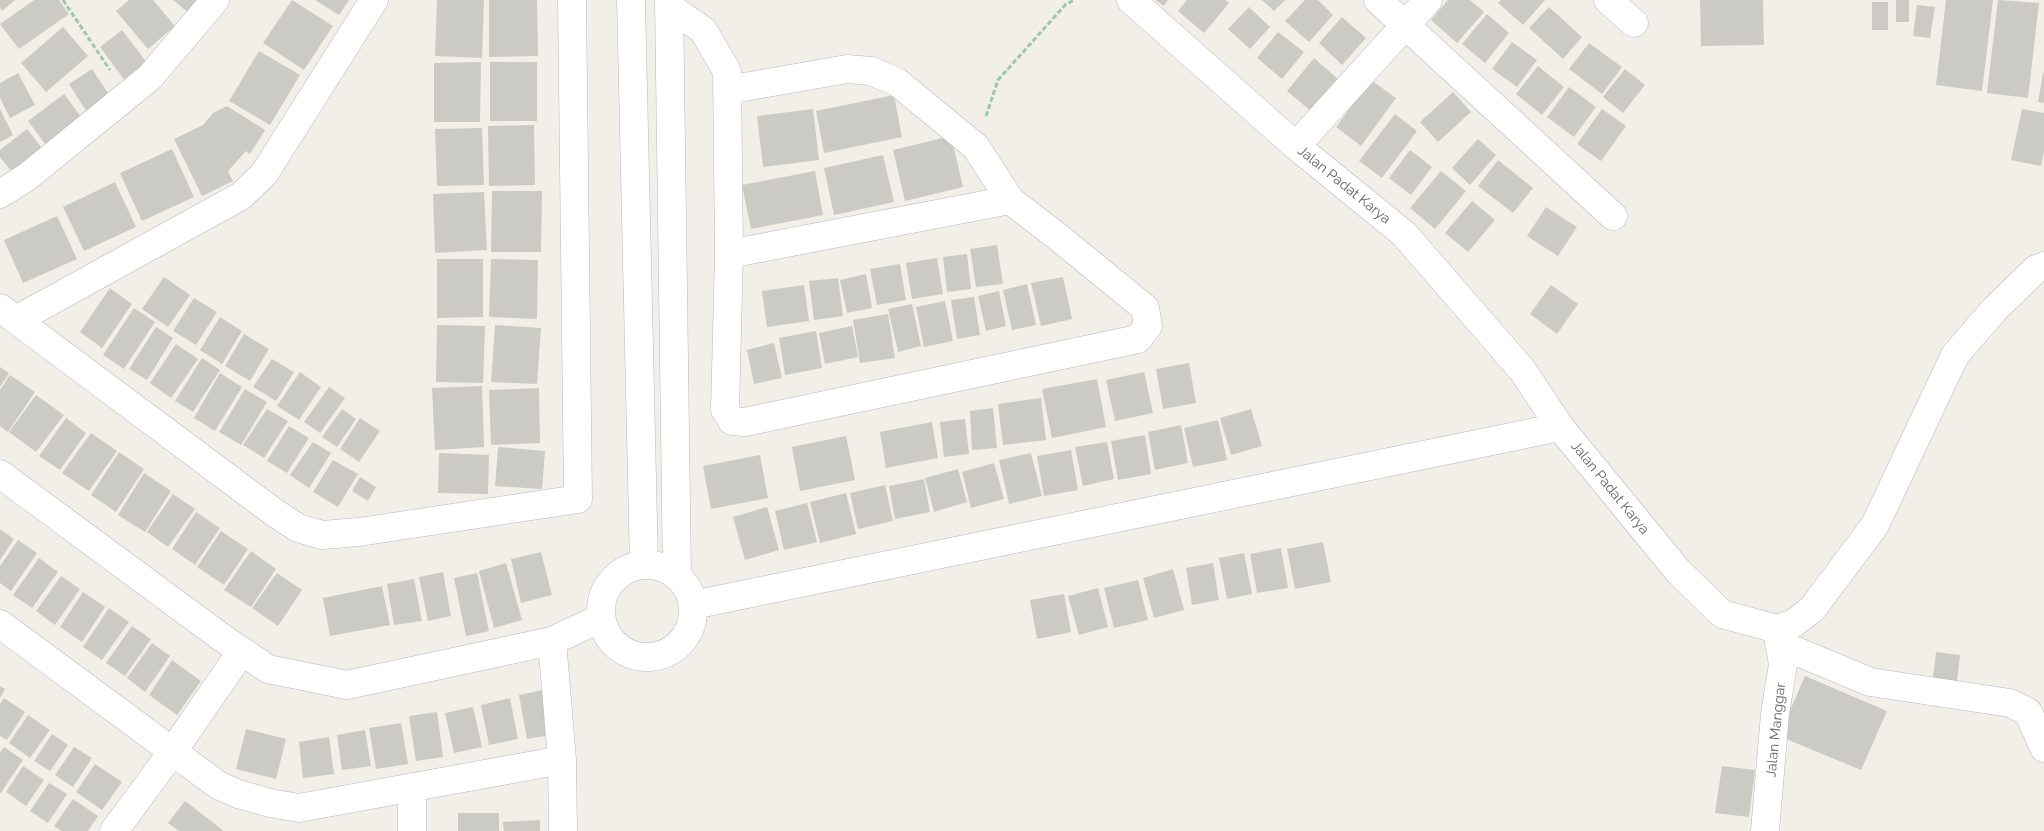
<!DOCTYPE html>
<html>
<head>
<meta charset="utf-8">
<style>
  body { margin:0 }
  canvas { display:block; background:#f1efe8 }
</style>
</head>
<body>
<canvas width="2044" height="831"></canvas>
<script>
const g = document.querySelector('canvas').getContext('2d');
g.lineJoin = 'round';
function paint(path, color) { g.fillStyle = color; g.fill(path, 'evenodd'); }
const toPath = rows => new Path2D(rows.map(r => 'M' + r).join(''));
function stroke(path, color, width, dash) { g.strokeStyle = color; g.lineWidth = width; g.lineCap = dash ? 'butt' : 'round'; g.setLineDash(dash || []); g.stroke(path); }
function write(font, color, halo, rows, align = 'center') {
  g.font = font + ' Raleway,sans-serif'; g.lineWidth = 4; g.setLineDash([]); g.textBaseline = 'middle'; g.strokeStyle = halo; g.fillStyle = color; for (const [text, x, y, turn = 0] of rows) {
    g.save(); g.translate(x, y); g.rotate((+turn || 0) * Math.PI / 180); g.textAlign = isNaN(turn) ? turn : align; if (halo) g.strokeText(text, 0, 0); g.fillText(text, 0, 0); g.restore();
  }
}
const building = toPath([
  [0,0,15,0,2,11,0,8],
  [34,0,59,0,69,14,19,49,0,24],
  [129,0,153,0,175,26,148,49,116,11],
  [173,0,202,0,190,14],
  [292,0,333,26,304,70,263,43],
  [315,0,349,0,339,15],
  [437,0,484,0,482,58,435,56],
  [489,0,537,0,538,56,489,57],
  [1155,0,1168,0,1164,6],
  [1187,0,1225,0,1229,3,1204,33,1178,11],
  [1262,0,1285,0,1274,11],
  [1305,0,1318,0,1333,15,1309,42,1285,21],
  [1448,0,1470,0,1484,12,1457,43,1431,20],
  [1501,0,1545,0,1523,25,1498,3],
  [1700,0,1763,0,1764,45,1701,46],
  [1896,0,1909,0,1909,22,1896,22],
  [1946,0,1993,0,1982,91,1936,85],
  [1998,0,2039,3,2028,98,1987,93],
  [1872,2,1888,2,1888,30,1872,30],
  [1917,5,1935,7,1930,38,1913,36],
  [1249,7,1270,27,1250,49,1228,29],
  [1549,7,1582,37,1563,59,1529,28],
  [1487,14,1509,33,1485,63,1462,44],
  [1342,17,1366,38,1342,65,1319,43],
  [63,27,88,56,46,92,21,63],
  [122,30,148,64,126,82,100,47],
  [1278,32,1304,52,1282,79,1257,58],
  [1512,42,1537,60,1517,87,1492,69],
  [1589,43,1622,67,1602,94,1569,69],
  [259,51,300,75,270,125,229,101],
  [1314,58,1339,80,1312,112,1287,91],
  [481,62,480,122,434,122,434,63],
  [490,62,537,62,537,121,490,121],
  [1538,66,1564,87,1542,115,1516,94],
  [92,69,114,102,90,117,69,84],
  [1625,69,1645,85,1623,113,1603,97],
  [18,73,35,105,10,118,0,98,0,83],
  [2043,73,2044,73,2044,103,2038,102],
  [1371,80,1396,98,1361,146,1336,127],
  [1569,87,1596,107,1574,137,1547,117],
  [1453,92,1471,112,1438,142,1420,122],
  [64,94,85,122,49,149,28,121],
  [894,95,902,137,824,153,816,111],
  [227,106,265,130,250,154,246,151,228,171,233,181,202,196,174,139,203,125,213,113],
  [0,109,13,135,0,142],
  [813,109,819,160,763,167,757,116],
  [1602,109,1626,126,1601,161,1577,144],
  [2022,109,2044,113,2044,152,2041,166,2011,160],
  [1395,114,1417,131,1382,178,1359,161],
  [534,125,535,185,489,186,488,126],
  [482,128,484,185,437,186,435,129],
  [27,129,46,153,16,177,0,157,0,150],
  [951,136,963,187,905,201,893,150],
  [1478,139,1496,155,1470,185,1452,168],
  [172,149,194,197,142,221,120,173],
  [1410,150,1432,167,1411,195,1389,178],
  [883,155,894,202,834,215,824,168],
  [1498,160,1533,188,1513,213,1478,186],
  [815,171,823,215,751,229,742,185],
  [1441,171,1466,191,1435,229,1410,208],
  [115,182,136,227,84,251,63,207],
  [492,191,542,191,541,252,491,252],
  [484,192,487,250,435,253,433,194],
  [1472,201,1495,220,1468,252,1445,233],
  [1546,207,1577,227,1558,256,1527,236],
  [57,216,77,259,23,283,4,240],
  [997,245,1003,284,976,287,970,249],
  [967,254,971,289,947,292,943,257],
  [937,258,943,294,912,299,906,263],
  [437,259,483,259,483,317,437,318],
  [491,259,538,260,537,319,489,317],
  [900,264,906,300,877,305,870,269],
  [866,274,872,308,847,313,840,280],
  [164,277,190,295,168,327,142,309],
  [1063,277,1072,319,1041,326,1031,283],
  [838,278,843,316,814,320,809,281],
  [1027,284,1036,325,1012,330,1003,290],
  [804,285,809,321,767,327,762,291],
  [1551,285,1578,304,1557,334,1530,314],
  [110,288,132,304,102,348,80,332],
  [999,291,1006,326,986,331,978,296],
  [974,297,980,335,957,339,951,300],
  [194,298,217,312,196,345,173,331],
  [945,301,953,341,924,347,916,307],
  [912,304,921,346,898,352,888,309],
  [134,308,155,322,124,369,103,355],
  [888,314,895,358,860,363,853,320],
  [220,317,242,331,222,364,200,350],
  [437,325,485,326,483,383,436,382],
  [495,325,541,328,537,384,491,382],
  [852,326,858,357,825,364,819,333],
  [156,327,173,338,147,380,129,369],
  [816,331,822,368,785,375,779,338],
  [244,334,269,349,250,381,225,366],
  [774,343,782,378,754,384,747,350],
  [176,344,198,359,171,398,150,383],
  [202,358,220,370,193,412,175,401],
  [272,359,294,372,276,401,253,387],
  [1189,363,1196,403,1163,409,1156,369],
  [0,367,9,373,0,387],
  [300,372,321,387,299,420,277,406],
  [1144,372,1153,413,1115,421,1106,380],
  [220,373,242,387,215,431,194,418],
  [10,375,35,392,8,432,0,426,0,390],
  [1097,379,1106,427,1052,438,1042,389],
  [482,386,484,447,435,450,432,388],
  [329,387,345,398,320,433,304,422],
  [539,388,540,443,491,445,489,390],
  [245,389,267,402,241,445,219,432],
  [36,395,64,415,36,452,9,432],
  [1041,398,1046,440,1003,445,998,404],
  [993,408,997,448,972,450,970,411],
  [267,409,288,421,264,458,243,445],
  [342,409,356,419,337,447,322,437],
  [1251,409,1262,446,1231,455,1220,418],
  [66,418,86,433,60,470,39,456],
  [360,418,380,431,359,462,340,449],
  [965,419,969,454,944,457,940,422],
  [1218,420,1227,460,1193,467,1184,428],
  [932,422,938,458,886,468,880,432],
  [1181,425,1188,463,1155,470,1148,432],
  [289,426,309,438,287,473,267,461],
  [91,433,117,451,89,491,62,473],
  [1145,435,1151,474,1118,480,1111,441],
  [846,436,855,480,800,491,792,447],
  [313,442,331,453,309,488,290,475],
  [1107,442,1114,479,1083,486,1075,447],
  [498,447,545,451,542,489,495,486],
  [1071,450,1078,490,1044,496,1037,456],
  [119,452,144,469,116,512,91,495],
  [439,453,489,455,488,494,438,493],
  [1031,453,1042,496,1009,504,999,460],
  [760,455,768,498,711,509,703,466],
  [333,460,358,474,338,507,313,492],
  [994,463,1004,499,971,508,962,472],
  [958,469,967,502,934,512,925,478],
  [144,473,171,491,145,532,118,515],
  [360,477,376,487,368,501,352,491],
  [924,479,930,512,895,519,889,486],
  [885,485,893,521,858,529,850,493],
  [846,493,856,534,820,543,810,502],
  [173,494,195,509,168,547,147,532],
  [807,503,817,542,784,550,775,511],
  [767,507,779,550,745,560,733,517],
  [196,512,220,528,195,565,172,549],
  [0,529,14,539,0,560],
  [221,531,248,549,224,585,197,567],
  [18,540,37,553,11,591,0,583,0,566],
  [1323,542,1331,582,1295,589,1287,549],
  [1281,548,1288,588,1257,593,1250,554],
  [251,551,276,569,251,607,224,590],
  [541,552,552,595,521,603,511,559],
  [1244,553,1252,594,1227,599,1219,558],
  [39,558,58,572,32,608,13,595],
  [506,563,522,620,494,628,479,571],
  [1213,563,1219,600,1192,605,1186,568],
  [1173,569,1184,610,1154,618,1143,578],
  [443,572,451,616,428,621,419,577],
  [277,573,302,590,278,626,252,608],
  [477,573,489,631,466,636,454,578],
  [61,576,80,589,55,625,36,611],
  [414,579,422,621,394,625,387,584],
  [1138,580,1148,620,1114,628,1104,588],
  [382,586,390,625,330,636,323,598],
  [1098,588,1108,627,1079,635,1068,596],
  [83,592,105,607,82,642,60,627],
  [1064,594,1071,632,1037,639,1030,600],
  [109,608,129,622,102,660,83,647],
  [132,626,151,639,125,676,106,663],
  [152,643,170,656,145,692,127,678],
  [1936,652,1960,655,1956,689,1932,686],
  [172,660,201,681,177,715,149,695],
  [1805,676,1887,711,1861,770,1779,736],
  [0,686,5,689,0,698],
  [548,689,556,734,527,739,519,695],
  [4,698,25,712,7,740,0,736,0,704],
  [510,698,518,739,489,745,481,705],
  [473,707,482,747,454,753,445,713],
  [437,712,443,757,416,761,409,716],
  [28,715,50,730,30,758,9,743],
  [401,723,408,764,376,769,369,728],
  [246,729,286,739,276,779,236,769],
  [365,730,371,766,342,770,337,735],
  [52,734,68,745,50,771,34,761],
  [329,737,334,774,303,778,299,742],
  [4,747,23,760,0,794,0,753],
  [74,747,92,758,73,787,55,775],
  [95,764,122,782,102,810,76,792],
  [23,766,44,780,26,806,6,792],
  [1722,766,1755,770,1749,817,1715,813],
  [49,783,67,794,48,823,30,811],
  [73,799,98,816,88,831,62,831,54,826],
  [185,801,224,831,179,831,168,823],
  [458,813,499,813,499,831,458,831],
  [540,820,540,831,504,831,503,822]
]);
const path = toPath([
  [63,0,110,70],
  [986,116,998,80,1066,4,1075,0]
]);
const minor = toPath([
  [631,0,644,565],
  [669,0,677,576],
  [1131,0,1296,146,1404,234,1523,371,1560,427,1678,571,1722,614,1777,629,1794,623,1812,609,1875,525,1955,355,1995,309,2036,269,2044,266],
  [1378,0,1613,216],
  [1608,0,1634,23],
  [669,7,703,30,727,71,729,254,725,410,732,421,745,422,1138,339,1148,326,1145,308,1058,237,1010,200,729,254],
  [727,90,847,69,871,71,897,82,976,147,1010,200],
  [1296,146,1428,0],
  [0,194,27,177,150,77,215,0],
  [0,308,275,513,298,528,322,535,359,532,578,499,572,0],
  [16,320,241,196,264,174,374,0],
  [0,474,221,637,268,669,347,685,552,641,601,618],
  '601 611a46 46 0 1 1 92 0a46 46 0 1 1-92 0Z',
  [693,605,1560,427],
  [0,624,218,785,238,794,270,803,299,808,562,760],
  [552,641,562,760,563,831],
  [1779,644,1870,682,2010,703,2028,712,2044,748],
  [114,831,173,751,242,651],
  [412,831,412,787],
  [1765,831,1775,714,1783,664,1777,631]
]);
const streetNames = [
  ["Jalan Padat Karya",1344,185,39],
  ["Jalan Padat Karya",1610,488,51],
  ["Jalan Manggar",1776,730,-84]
];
paint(building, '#cccac5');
stroke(minor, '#b5b8bc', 29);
stroke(path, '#9cc7a9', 3, [5, 2.5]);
stroke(minor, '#fff', 28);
write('14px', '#5f6368', '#fff', streetNames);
</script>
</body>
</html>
